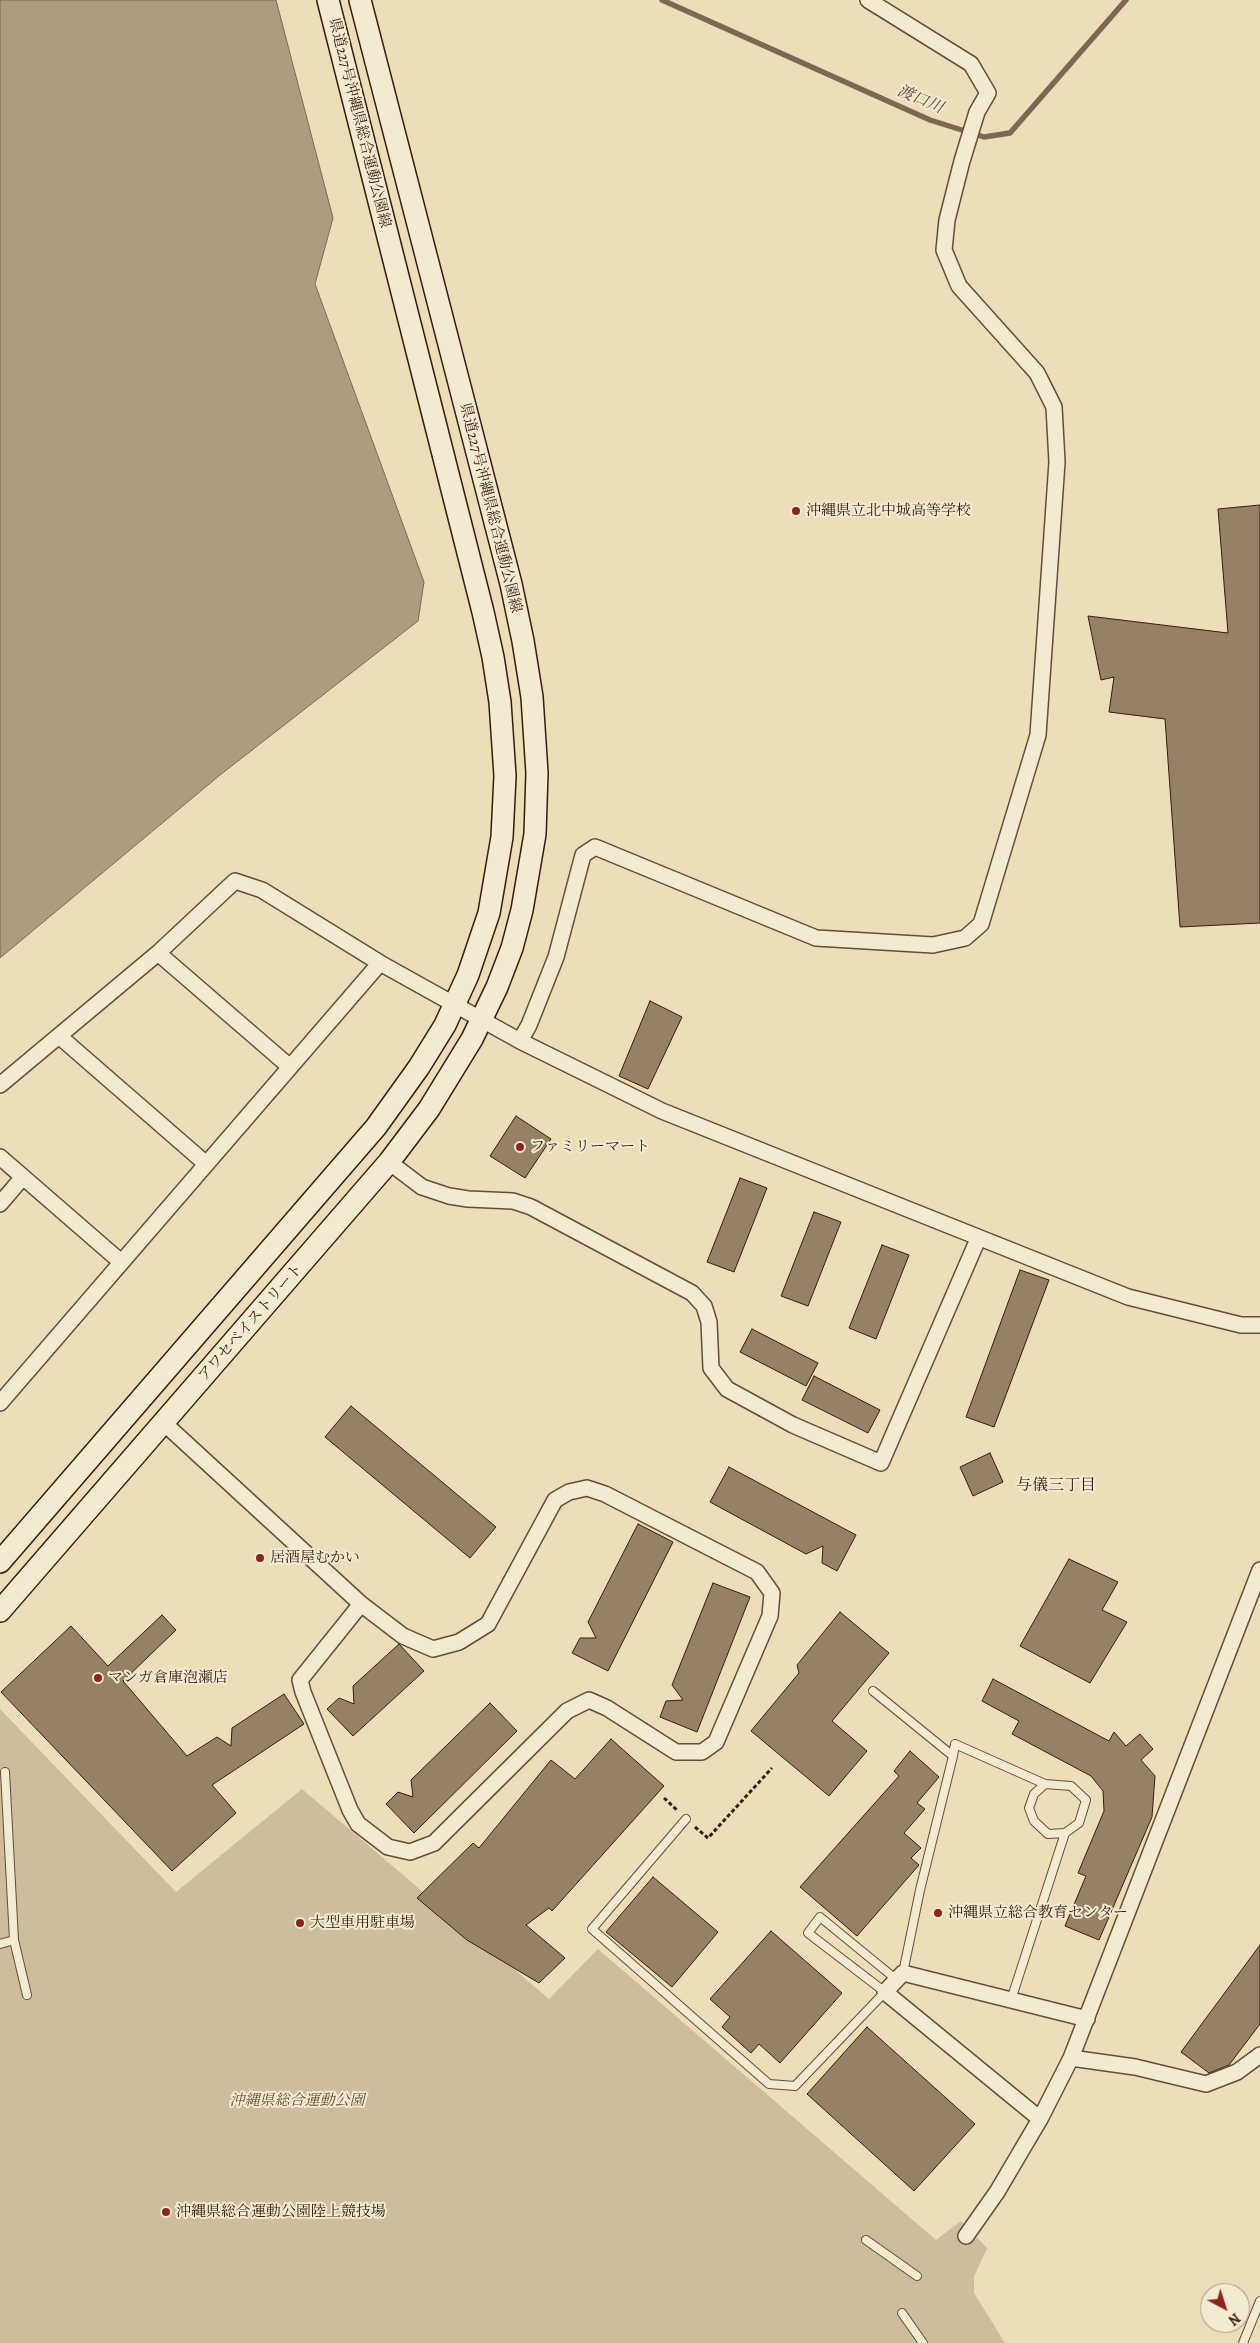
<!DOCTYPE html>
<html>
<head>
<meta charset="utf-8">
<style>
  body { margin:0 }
  #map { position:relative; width:1260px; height:2343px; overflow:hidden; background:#ecdeb9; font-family:Alegreya,serif }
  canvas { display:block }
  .north { position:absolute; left:1200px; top:2283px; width:50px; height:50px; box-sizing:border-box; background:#f3ead2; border:1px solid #a89783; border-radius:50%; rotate:140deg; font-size:14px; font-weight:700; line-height:20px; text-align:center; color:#381b0d }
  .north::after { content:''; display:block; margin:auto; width:18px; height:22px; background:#8f2418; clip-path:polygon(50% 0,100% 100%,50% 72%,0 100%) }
</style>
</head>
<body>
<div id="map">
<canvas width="1260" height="2343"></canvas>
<div class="north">N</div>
</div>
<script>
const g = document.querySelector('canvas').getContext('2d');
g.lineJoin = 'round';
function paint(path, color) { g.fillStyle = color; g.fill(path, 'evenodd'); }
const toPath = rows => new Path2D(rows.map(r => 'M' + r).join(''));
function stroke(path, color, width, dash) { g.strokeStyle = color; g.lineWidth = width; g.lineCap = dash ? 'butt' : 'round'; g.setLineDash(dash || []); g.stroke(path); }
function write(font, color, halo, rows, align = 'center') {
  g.font = font + ' Alegreya,"Noto Serif JP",serif'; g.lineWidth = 4; g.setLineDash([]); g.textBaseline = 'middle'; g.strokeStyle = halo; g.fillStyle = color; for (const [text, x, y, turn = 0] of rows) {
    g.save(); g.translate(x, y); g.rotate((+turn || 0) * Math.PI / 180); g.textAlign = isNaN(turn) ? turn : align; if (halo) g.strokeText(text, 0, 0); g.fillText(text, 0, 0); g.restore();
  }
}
const green = toPath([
  [0,1709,176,1892,302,1789,549,1999,598,1949,936,2240,961,2221,987,2248,974,2277,974,2293,1005,2343,0,2343]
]);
const water = toPath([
  [0,0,276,0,333,218,315,284,424,582,418,621,220,775,0,958,0,0]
]);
const stream = toPath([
  [662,0,930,120,984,137,1010,133,1126,0]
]);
const building = toPath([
  [1260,505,1260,923,1180,927,1165,719,1109,712,1114,677,1101,680,1088,616,1228,633,1218,509,1260,505],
  [650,1001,682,1017,648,1089,619,1076,650,1001],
  [516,1116,551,1139,525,1178,490,1156,516,1116],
  [740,1178,767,1188,734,1272,707,1262,740,1178],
  [814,1212,841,1222,808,1306,781,1296,814,1212],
  [882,1245,909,1255,876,1339,849,1328,882,1245],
  [1020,1270,1049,1280,994,1427,966,1417,1020,1270],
  [752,1329,818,1363,806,1386,740,1352,752,1329],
  [814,1376,880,1410,868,1433,802,1400,814,1376],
  [351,1406,496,1527,470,1558,325,1437,351,1406],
  [990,1453,1003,1482,973,1496,960,1467,990,1453],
  [729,1467,856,1535,837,1571,822,1563,823,1546,806,1554,710,1502,729,1467],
  [638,1524,673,1542,608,1671,572,1653,580,1638,596,1638,588,1622,638,1524],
  [1069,1559,1118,1582,1102,1610,1127,1622,1090,1683,1020,1646,1069,1559],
  [713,1583,750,1597,697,1732,660,1717,666,1701,683,1700,672,1685,713,1583],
  [840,1612,889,1653,832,1721,867,1751,829,1796,751,1731,799,1673,797,1665,840,1612],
  [162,1615,176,1630,123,1681,187,1756,217,1737,231,1746,232,1728,284,1694,304,1724,212,1785,236,1813,172,1871,1,1692,71,1626,108,1666,162,1615],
  [399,1644,424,1671,353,1736,327,1709,339,1698,354,1704,353,1686,399,1644],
  [993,1679,1109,1741,1114,1732,1126,1746,1140,1734,1153,1749,1141,1760,1155,1776,1152,1817,1099,1940,1065,1926,1086,1876,1078,1873,1104,1811,1103,1791,1091,1776,1012,1734,1019,1721,982,1701,993,1679],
  [490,1703,517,1731,414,1833,386,1804,398,1792,413,1797,411,1780,490,1703],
  [611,1739,664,1786,552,1911,549,1908,526,1925,565,1958,539,1983,467,1940,417,1898,473,1843,479,1848,551,1760,575,1779,611,1739],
  [910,1751,939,1777,917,1803,925,1809,904,1833,921,1848,911,1858,919,1865,857,1936,800,1887,899,1776,894,1771,910,1751],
  [653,1877,718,1932,672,1987,606,1932,653,1877],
  [771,1931,842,1993,780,2063,759,2044,751,2053,722,2027,730,2017,710,1999,771,1931],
  [1260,1945,1260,2024,1229,2065,1209,2073,1181,2052,1260,1945],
  [867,2027,975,2124,914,2191,807,2094,867,2027]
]);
const path = toPath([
  [664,1798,678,1811],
  [695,1827,708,1838,772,1768]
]);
const lane = toPath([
  [873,1691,953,1756,920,1890,903,1973],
  [953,1756,955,1744,1045,1784,1071,1786,1086,1800,1079,1823,1065,1833,1048,1834,1034,1821,1029,1808,1034,1794,1045,1784],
  [5,1772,14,1940,27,1995],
  [686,1819,592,1929,769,2084,795,2086,885,1992,808,1933,820,1917,897,1980],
  [0,1944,14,1940],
  [1011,2000,1065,1833],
  [866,2240,917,2276],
  [902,2313,923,2343],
  [1243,2343,1260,2301]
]);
const street = toPath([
  [158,953,290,1067],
  [59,1036,205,1163],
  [520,1041,529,1025,556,957,583,855,595,847,816,938,933,945,965,938,981,924,1038,735,1057,462,1054,407,1037,373,959,286,944,250,947,220,962,161,977,112,988,93,971,64,868,0],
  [0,1085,158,953,235,881,262,890,380,963,520,1041,662,1111,1128,1297,1241,1325,1260,1325],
  [0,1157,121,1262],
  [389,1162,422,1187,449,1196,468,1199,513,1201,531,1207,692,1293,704,1306,709,1322,711,1368,727,1389,793,1425,881,1463,978,1239],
  [0,1204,23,1177],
  [0,1403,380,963],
  [165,1424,361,1604,403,1636,433,1649,459,1642,488,1624,555,1500,569,1492,587,1488,605,1494,757,1572,772,1593,770,1616,716,1742,702,1752,676,1752,607,1708,589,1700,567,1711,434,1843,410,1852,388,1847,358,1824,350,1810,303,1692,300,1680,361,1604],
  [1071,2058,1135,2067,1206,2084,1237,2072,1260,2055],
  [1040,2119,885,1992,903,1973,1087,2019],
  [966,2236,997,2192,1040,2119,1071,2058,1260,1570]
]);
const secondary = toPath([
  [0,1562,376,1127,419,1067,445,1025,468,975,489,913,502,837,505,776,500,702,493,657,483,612,328,0],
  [0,1611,389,1162,429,1109,472,1039,497,987,512,948,522,910,535,834,537,773,532,697,523,641,511,584,360,0]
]);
const markers = [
  [796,511,5,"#8f2418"],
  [520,1147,5,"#8f2418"],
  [260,1558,5,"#8f2418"],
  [98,1678,5,"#8f2418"],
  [938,1913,5,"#8f2418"],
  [300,1923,5,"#8f2418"],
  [166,2212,5,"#8f2418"]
];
const streetNames = [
  ["県道227号沖縄県総合運動公園線",359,123,76],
  ["県道227号沖縄県総合運動公園線",490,508,76],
  ["アワセベイストリート",251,1323,-49]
];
const poiNames = [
  ["沖縄県立北中城高等学校",806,511],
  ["ファミリーマート",530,1147],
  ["居酒屋むかい",270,1558],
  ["マンガ倉庫泡瀬店",108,1678],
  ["沖縄県立総合教育センター",948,1913],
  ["大型車用駐車場",310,1923],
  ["沖縄県総合運動公園陸上競技場",176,2212]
];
const parkNames = [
  ["沖縄県総合運動公園",297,2101]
];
const waterNames = [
  ["渡口川",920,100,23]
];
const neighbourhoodNames = [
  ["与儀三丁目",1056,1486]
];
paint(green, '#cdbd9c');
paint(water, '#af9c7f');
stroke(water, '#7f6851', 1);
stroke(stream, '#7f6851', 5.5);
paint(building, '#968066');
stroke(building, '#381b0d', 1);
stroke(lane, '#654c38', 10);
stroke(street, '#654c38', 18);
stroke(secondary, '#381b0d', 24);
stroke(path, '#381b0d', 3, [4, 2.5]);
stroke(lane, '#f3ead2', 8);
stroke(street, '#f3ead2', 15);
stroke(secondary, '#f3ead2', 21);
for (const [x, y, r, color] of markers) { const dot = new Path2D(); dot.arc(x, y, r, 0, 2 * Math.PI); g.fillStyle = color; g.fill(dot); stroke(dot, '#f3ead2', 2); }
write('15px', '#381b0d', '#f3ead2', streetNames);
write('15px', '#381b0d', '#f3ead2', poiNames, 'left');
write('italic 15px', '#654c38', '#f3ead2', parkNames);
write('italic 16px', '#624835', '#f3ead2', waterNames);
write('16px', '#381b0d', '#f3ead2', neighbourhoodNames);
</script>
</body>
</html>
